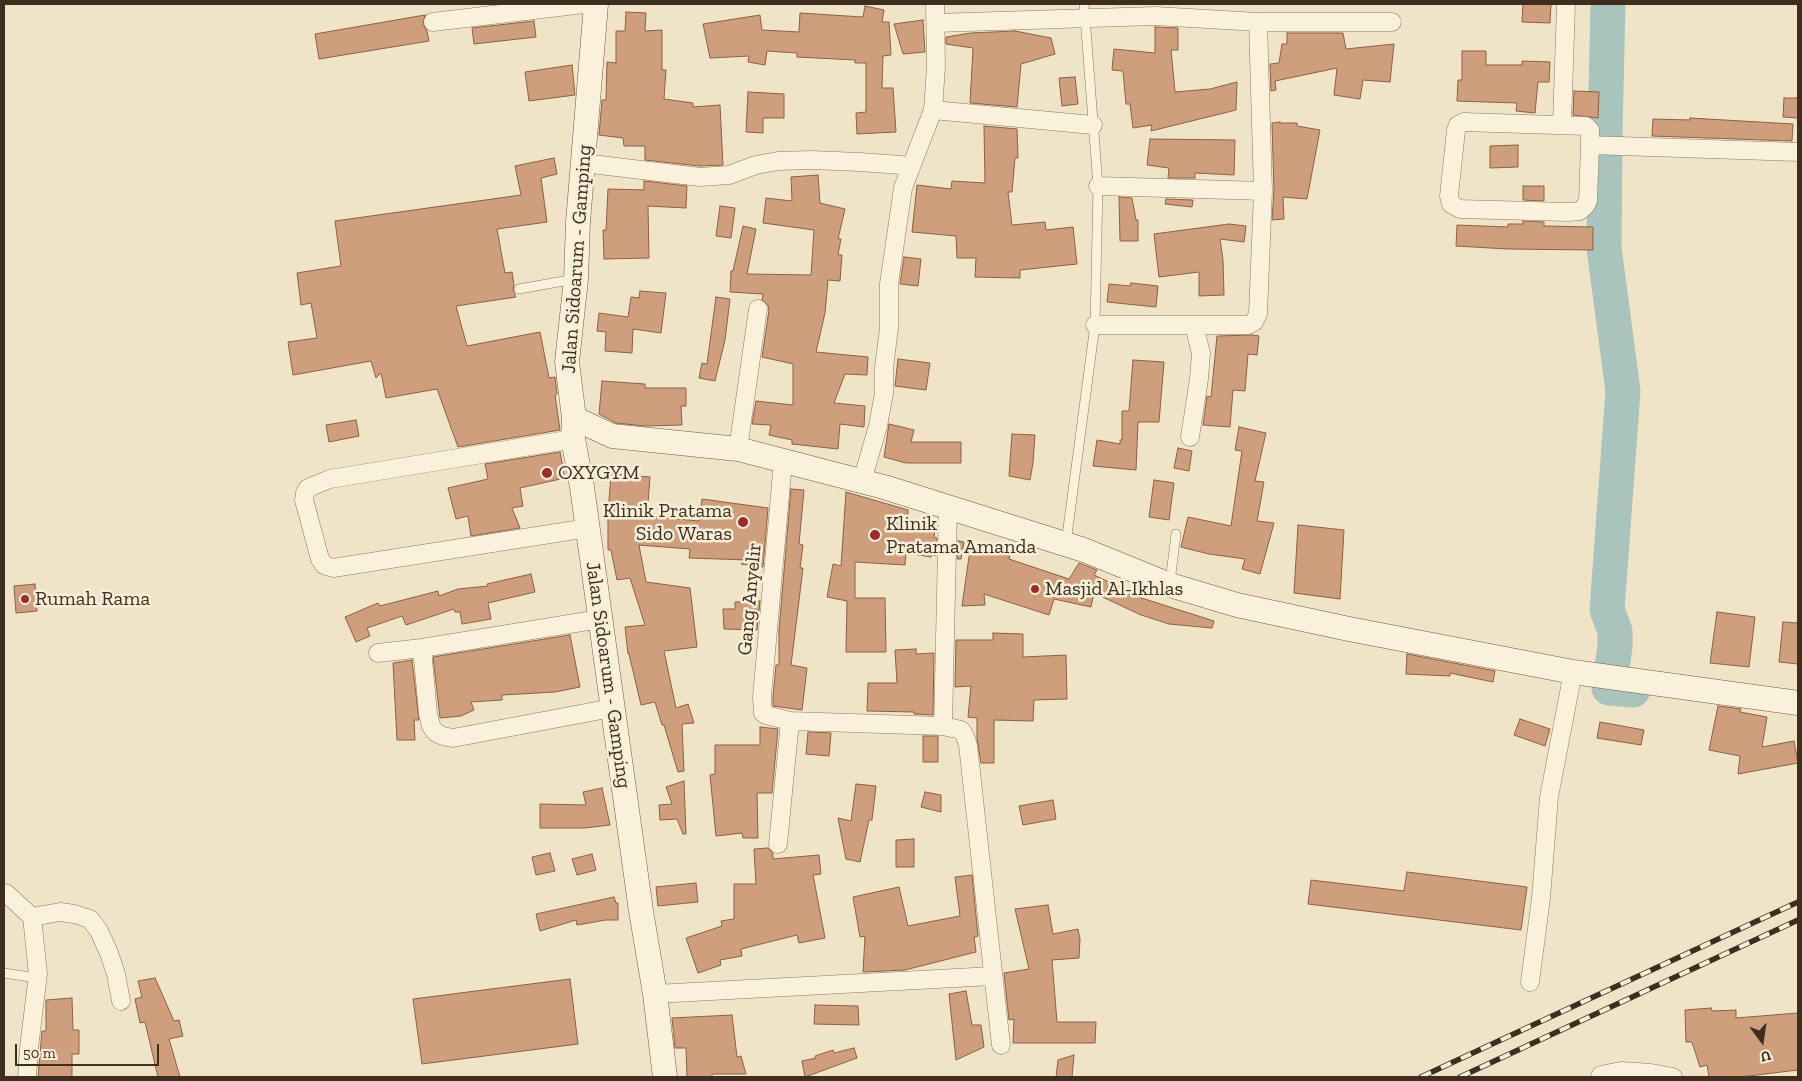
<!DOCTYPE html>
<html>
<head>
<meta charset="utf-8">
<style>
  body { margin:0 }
  #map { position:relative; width:1802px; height:1081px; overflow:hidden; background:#f0e4c8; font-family:"Zilla Slab",serif }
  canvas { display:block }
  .frame { position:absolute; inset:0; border:5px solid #3d2e20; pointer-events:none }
  .north { position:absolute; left:1737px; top:1016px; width:50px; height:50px; -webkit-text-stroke:4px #f7eed8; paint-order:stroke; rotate:166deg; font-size:14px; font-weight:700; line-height:20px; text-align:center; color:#3d2e20 }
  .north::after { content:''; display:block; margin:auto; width:18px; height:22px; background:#3d2e20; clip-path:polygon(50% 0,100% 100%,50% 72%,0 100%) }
  .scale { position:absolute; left:15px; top:1044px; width:144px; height:22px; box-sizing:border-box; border:2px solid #3d2e20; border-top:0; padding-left:6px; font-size:15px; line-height:18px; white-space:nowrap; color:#3d2e20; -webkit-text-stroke:4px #f7eed8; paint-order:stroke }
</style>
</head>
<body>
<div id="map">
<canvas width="1802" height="1081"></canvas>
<div class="frame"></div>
<div class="north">U</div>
<div class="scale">50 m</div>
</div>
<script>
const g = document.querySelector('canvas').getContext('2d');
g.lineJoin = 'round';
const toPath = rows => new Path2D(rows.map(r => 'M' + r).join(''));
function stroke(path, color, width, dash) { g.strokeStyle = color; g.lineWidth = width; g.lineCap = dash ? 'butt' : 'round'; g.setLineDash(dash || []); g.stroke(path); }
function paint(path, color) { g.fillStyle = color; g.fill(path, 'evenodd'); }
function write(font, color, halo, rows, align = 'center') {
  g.font = font + ' "Zilla Slab",serif'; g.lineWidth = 5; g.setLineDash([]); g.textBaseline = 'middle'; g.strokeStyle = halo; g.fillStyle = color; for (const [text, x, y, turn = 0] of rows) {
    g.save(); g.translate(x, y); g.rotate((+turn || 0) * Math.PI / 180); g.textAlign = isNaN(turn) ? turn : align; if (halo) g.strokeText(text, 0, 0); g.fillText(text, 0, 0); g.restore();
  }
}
const river = toPath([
  [1608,4,1605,135,1604,248,1623,391,1607,610,1615,631,1615,647,1609,688,1633,690]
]);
const building = toPath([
  [1523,4,1551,4,1550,23,1522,22,1523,4],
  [865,6,884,10,882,22,889,22,891,55,883,56,882,88,893,88,896,132,857,134,856,113,866,112,866,63,855,63,855,60,797,57,797,53,767,51,765,65,748,62,749,56,710,58,703,24,760,15,762,30,799,32,800,13,863,17,865,6],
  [626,12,646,13,645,31,662,30,662,70,666,70,664,99,693,103,693,107,720,105,723,165,700,166,645,160,645,146,624,146,623,138,599,135,602,100,606,100,607,62,616,63,616,31,625,31,626,12],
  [425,15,423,24,427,31,429,41,319,59,315,34,425,15],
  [923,20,925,52,903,54,894,24,923,20],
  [534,21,536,37,474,44,472,28,534,21],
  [1155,27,1178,28,1178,50,1171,50,1175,92,1210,89,1237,82,1236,110,1151,131,1152,125,1133,128,1130,104,1126,104,1123,71,1112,70,1114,49,1155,53,1155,27],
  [1015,31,1051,38,1055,54,1021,64,1017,107,970,103,973,48,946,44,946,37,971,33,1015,31],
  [1287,33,1343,33,1346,49,1394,44,1390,82,1363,80,1360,99,1334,95,1337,68,1275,81,1276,90,1271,91,1270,64,1279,63,1282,44,1287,44,1287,33],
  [1462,51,1486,51,1486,65,1522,65,1522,61,1550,62,1549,82,1538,82,1535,113,1516,111,1517,103,1457,101,1458,80,1462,80,1462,51],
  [572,65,575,95,529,101,525,72,572,65],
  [1075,77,1078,104,1062,106,1059,78,1075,77],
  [1574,91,1599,92,1598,118,1573,115,1574,91],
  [748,92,784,94,784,118,763,118,763,133,746,132,748,92],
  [1784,98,1798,98,1798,118,1783,117,1784,98],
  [1690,118,1793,124,1792,141,1652,136,1653,119,1690,120,1690,118],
  [1280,122,1280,123,1297,123,1297,126,1320,130,1307,199,1283,197,1284,219,1272,220,1274,191,1272,123,1280,122],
  [984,126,1017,129,1018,158,1015,158,1012,192,1008,192,1012,225,1045,222,1046,230,1073,227,1077,264,1020,270,1020,278,975,277,976,258,957,258,956,236,912,232,917,185,951,189,952,181,985,183,984,126],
  [1150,139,1235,140,1234,175,1195,173,1195,178,1168,178,1169,168,1147,165,1150,139],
  [1518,145,1518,167,1490,168,1490,146,1518,145],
  [554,158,557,174,541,178,547,222,497,229,505,273,512,272,514,285,513,290,516,297,456,306,467,346,540,332,549,378,555,377,557,394,555,395,560,430,458,447,437,389,386,398,381,373,376,378,371,361,293,375,288,342,317,338,311,303,301,305,297,273,341,266,335,221,521,195,515,166,554,158],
  [818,175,820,203,845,209,838,239,841,239,838,255,842,255,840,281,828,280,825,313,816,352,868,357,867,375,845,374,834,403,865,406,864,427,840,424,838,449,792,444,792,440,769,435,771,425,752,424,756,401,793,405,793,364,762,357,769,310,768,305,762,300,763,294,730,292,731,271,733,271,743,226,756,229,747,274,811,275,814,230,763,223,766,198,792,201,791,177,818,175],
  [644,181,687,186,686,208,648,206,649,258,604,259,603,230,606,230,608,189,644,190,644,181],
  [1523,186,1544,186,1544,201,1523,200,1523,186],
  [1119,197,1132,198,1136,220,1138,220,1138,241,1120,241,1119,197],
  [1166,199,1193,200,1192,207,1165,204,1166,199],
  [720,206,735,208,731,238,716,236,720,206],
  [1523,221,1544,222,1544,226,1593,227,1593,250,1508,249,1456,246,1457,225,1508,227,1508,224,1523,224,1523,221],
  [1229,224,1246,226,1244,242,1220,239,1223,260,1224,295,1199,296,1199,272,1159,277,1154,234,1229,224],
  [904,257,921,259,918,286,900,284,904,257],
  [1131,283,1158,286,1156,307,1107,302,1109,284,1130,286,1131,283],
  [640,291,666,293,661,333,633,329,632,353,605,351,606,332,597,331,599,313,628,317,631,297,639,298,640,291],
  [716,297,730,299,725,340,715,381,699,378,702,363,707,364,716,297],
  [1252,335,1259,336,1257,355,1248,354,1245,391,1233,390,1230,427,1203,425,1207,396,1211,397,1217,336,1252,335],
  [898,359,930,363,926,390,895,386,898,359],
  [1133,360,1164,362,1159,422,1138,422,1136,470,1093,466,1097,440,1120,444,1120,440,1122,440,1122,411,1129,411,1133,360],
  [602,381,645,384,645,388,686,388,686,406,681,406,682,425,645,426,616,423,599,414,602,381],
  [356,420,359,436,329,442,326,425,356,420],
  [889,424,914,430,911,442,961,442,961,463,906,463,884,457,889,424],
  [1239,427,1266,433,1255,481,1264,482,1257,521,1274,523,1260,574,1242,569,1245,559,1209,554,1181,547,1188,517,1231,526,1242,451,1235,450,1239,427],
  [1012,434,1035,435,1033,463,1030,480,1009,476,1012,434],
  [1178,448,1192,451,1189,471,1174,468,1178,448],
  [560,452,565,478,520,488,523,506,512,508,520,528,471,536,468,516,456,519,448,488,488,479,485,464,560,452],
  [611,474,650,477,647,516,699,521,702,499,768,508,763,567,741,564,748,560,689,558,690,549,639,545,646,582,690,588,697,647,664,651,676,708,688,704,694,723,682,724,684,771,678,772,664,725,662,725,655,702,641,705,629,654,628,654,625,627,645,625,630,578,617,580,611,550,608,550,608,514,611,474],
  [1154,480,1174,483,1169,520,1149,517,1154,480],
  [791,489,804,490,799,544,803,545,800,568,803,568,791,665,807,668,802,710,773,706,773,697,776,665,779,665,779,630,791,489],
  [846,492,908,510,908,519,936,522,934,537,937,538,936,556,932,555,931,557,906,553,905,565,855,562,855,598,885,598,886,652,846,652,847,601,827,597,833,564,841,566,846,492],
  [1298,525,1344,530,1340,599,1294,593,1298,525],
  [958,541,964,542,961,559,957,559,958,541],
  [970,550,1010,556,1009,559,1069,579,1079,563,1097,570,1094,575,1130,592,1129,594,1214,621,1212,628,1169,624,1141,615,1094,593,1091,607,1054,599,1049,615,984,594,985,605,962,606,970,550],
  [531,574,535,592,488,603,491,619,462,624,460,612,455,612,454,609,406,625,402,616,367,628,370,636,356,642,345,617,378,603,380,606,438,591,439,596,458,589,488,586,487,584,531,574],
  [35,584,37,611,16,613,14,586,35,584],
  [760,601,757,630,724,629,723,609,735,609,735,602,760,601],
  [1717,612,1755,617,1749,667,1710,663,1717,612],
  [1783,622,1798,623,1798,664,1779,662,1783,622],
  [993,633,1023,634,1023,657,1066,655,1067,699,1034,700,1033,721,994,720,994,763,981,763,977,739,977,718,968,717,971,686,955,687,956,640,993,640,993,633],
  [570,635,580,687,555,692,502,695,502,700,471,702,474,710,461,716,440,718,433,657,570,635],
  [916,649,916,654,934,653,933,715,914,714,914,712,867,711,868,683,897,683,895,650,916,649],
  [1407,654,1495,671,1493,682,1450,673,1450,676,1406,674,1407,654],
  [412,660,419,720,414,720,415,740,397,740,393,663,412,660],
  [1718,706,1741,709,1740,712,1767,717,1762,747,1794,741,1798,763,1738,774,1740,756,1709,750,1718,706],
  [1520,719,1550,729,1545,746,1514,735,1520,719],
  [1600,722,1644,730,1641,745,1597,738,1600,722],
  [760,727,778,729,772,793,757,793,758,838,743,838,742,833,716,836,710,775,715,774,715,745,760,745,760,727],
  [808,732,831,733,829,756,806,754,808,732],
  [923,736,938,736,938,762,923,762,923,736],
  [684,781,686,834,683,834,677,819,660,820,659,805,672,804,666,787,684,781],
  [856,784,876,786,872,820,869,820,860,862,846,859,838,818,851,821,856,784],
  [602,788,610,825,585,828,540,828,540,804,586,805,583,792,602,788],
  [925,792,941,795,941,812,921,807,925,792],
  [1053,800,1056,819,1023,825,1019,806,1053,800],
  [914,839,914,867,896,867,896,840,914,839],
  [768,848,773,853,773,859,819,855,821,874,813,875,825,938,799,943,797,935,741,949,742,956,720,960,721,965,698,973,686,938,722,926,721,921,734,919,734,884,756,884,754,849,768,848],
  [550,853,555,871,536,875,532,857,550,853],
  [592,854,596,870,577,875,572,859,592,854],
  [1407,872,1527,887,1521,930,1308,904,1311,880,1404,891,1407,872],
  [972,875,978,936,974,937,976,952,905,970,863,972,865,936,860,937,853,897,899,887,908,926,960,916,955,877,972,875],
  [696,883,698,902,658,906,656,887,696,883],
  [614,897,616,903,618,903,618,920,606,920,577,925,576,920,540,931,536,914,614,897],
  [1048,905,1053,934,1078,929,1080,939,1079,958,1052,960,1057,1022,1096,1022,1095,1043,1013,1043,1014,1019,1009,1020,1004,973,1029,969,1015,909,1048,905],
  [155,978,174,1021,179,1020,183,1036,169,1039,180,1077,158,1077,145,1022,140,1023,135,999,142,997,138,981,155,978],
  [570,979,578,1044,422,1064,413,999,570,979],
  [966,991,972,1025,981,1025,984,1047,956,1060,949,994,966,991],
  [72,998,73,1030,79,1030,79,1054,72,1054,72,1077,38,1077,42,1031,46,1031,46,1000,72,998],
  [815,1005,858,1006,859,1025,814,1024,815,1005],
  [1711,1008,1712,1011,1736,1010,1736,1018,1798,1013,1798,1070,1740,1077,1709,1077,1707,1065,1700,1067,1692,1042,1686,1042,1685,1010,1711,1008],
  [732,1015,737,1057,741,1056,746,1074,712,1074,712,1077,687,1077,686,1048,675,1048,672,1018,732,1015],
  [854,1048,857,1058,805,1077,802,1061,816,1058,815,1056,833,1050,834,1053,854,1048],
  [1074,1055,1072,1077,1056,1077,1058,1060,1074,1055]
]);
const service = toPath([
  [519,289,575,279],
  [1066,543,1095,325,1098,186,1084,4],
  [1170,582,1176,534],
  [4,973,37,978]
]);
const minor = toPath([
  [433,22,584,4],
  [936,23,1155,16,1258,22,1392,22],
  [933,110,1093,125],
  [1464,122,1586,126,1590,130,1590,145,1588,201,1585,206,1580,211,1568,212,1460,209,1451,204,1449,196,1456,130,1458,125,1464,122],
  [1562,124,1566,4],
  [1590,145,1798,152],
  [583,163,700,177,729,175,756,165,778,161,811,160,860,162,901,165,911,167,933,110,936,67,935,4],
  [1098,186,1263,191],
  [1095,325,1194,325],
  [1190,437,1199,379,1201,353,1194,325,1248,325,1254,322,1258,314,1263,191,1258,22],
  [573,439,330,479,308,488,305,493,304,500,320,559,324,565,333,568,588,528],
  [738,449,758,309],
  [783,461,762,697,763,713,766,715,790,721,943,726],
  [862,481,878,426,884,393,884,368,889,328,889,284,903,188,911,167],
  [948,506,943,726,961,730,965,736,968,745,1001,1045],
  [422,648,600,619],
  [378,653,422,648,428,714,431,726,435,732,443,736,453,738,612,708],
  [778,844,790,721],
  [4,893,7,894,32,917,38,974,29,1048,27,1077],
  [32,917,60,912,74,914,90,919,99,931,109,953,116,974,121,1001],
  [1530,982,1541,898,1549,797,1573,672],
  [655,994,993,976],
  [1600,1077,1601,1075,1621,1071,1651,1073,1673,1077]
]);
const secondary = toPath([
  [596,4,578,222,576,279,567,362,574,418,573,439,582,487,641,911,655,994,665,1077],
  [574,418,612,436,738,449,884,487,1084,550,1170,585,1237,605,1349,629,1573,672,1798,703]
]);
const rail = toPath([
  [1421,1077,1798,902],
  [1460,1077,1798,920]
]);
const markers = [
  [547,473,6,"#9e2a2b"],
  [743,522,6,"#9e2a2b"],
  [875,535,6,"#9e2a2b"],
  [1035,589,5,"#9e2a2b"],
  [25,599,5,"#9e2a2b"]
];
const streetNames = [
  ["Jalan Sidoarum - Gamping",577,259,-86],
  ["Gang Anyelir",750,599,-85],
  ["Jalan Sidoarum - Gamping",608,675,82]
];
const poiNames = [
  ["OXYGYM",558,473],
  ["Klinik Pratama",732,511,"right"],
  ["Sido Waras",732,534,"right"],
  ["Klinik",886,524],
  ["Pratama Amanda",886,547],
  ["Masjid Al-Ikhlas",1045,589],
  ["Rumah Rama",35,599]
];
stroke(river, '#a9c4bc', 35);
paint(building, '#cf9f7d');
stroke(building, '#8d5f41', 1);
stroke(service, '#8d765c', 10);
stroke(minor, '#8d765c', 19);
stroke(secondary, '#6f573f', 25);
stroke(service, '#faf1dc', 9);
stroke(minor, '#faf1dc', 18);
stroke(secondary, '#faf1dc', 24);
stroke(rail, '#3d2e20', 5.5);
stroke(rail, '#f7eed8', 4, [11]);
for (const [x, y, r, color] of markers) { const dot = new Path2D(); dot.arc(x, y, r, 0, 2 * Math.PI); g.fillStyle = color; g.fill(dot); stroke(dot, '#f7eed8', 2); }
write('20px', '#3d2e20', '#f7eed8', streetNames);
write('20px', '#3d2e20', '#f7eed8', poiNames, 'left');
</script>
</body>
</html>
